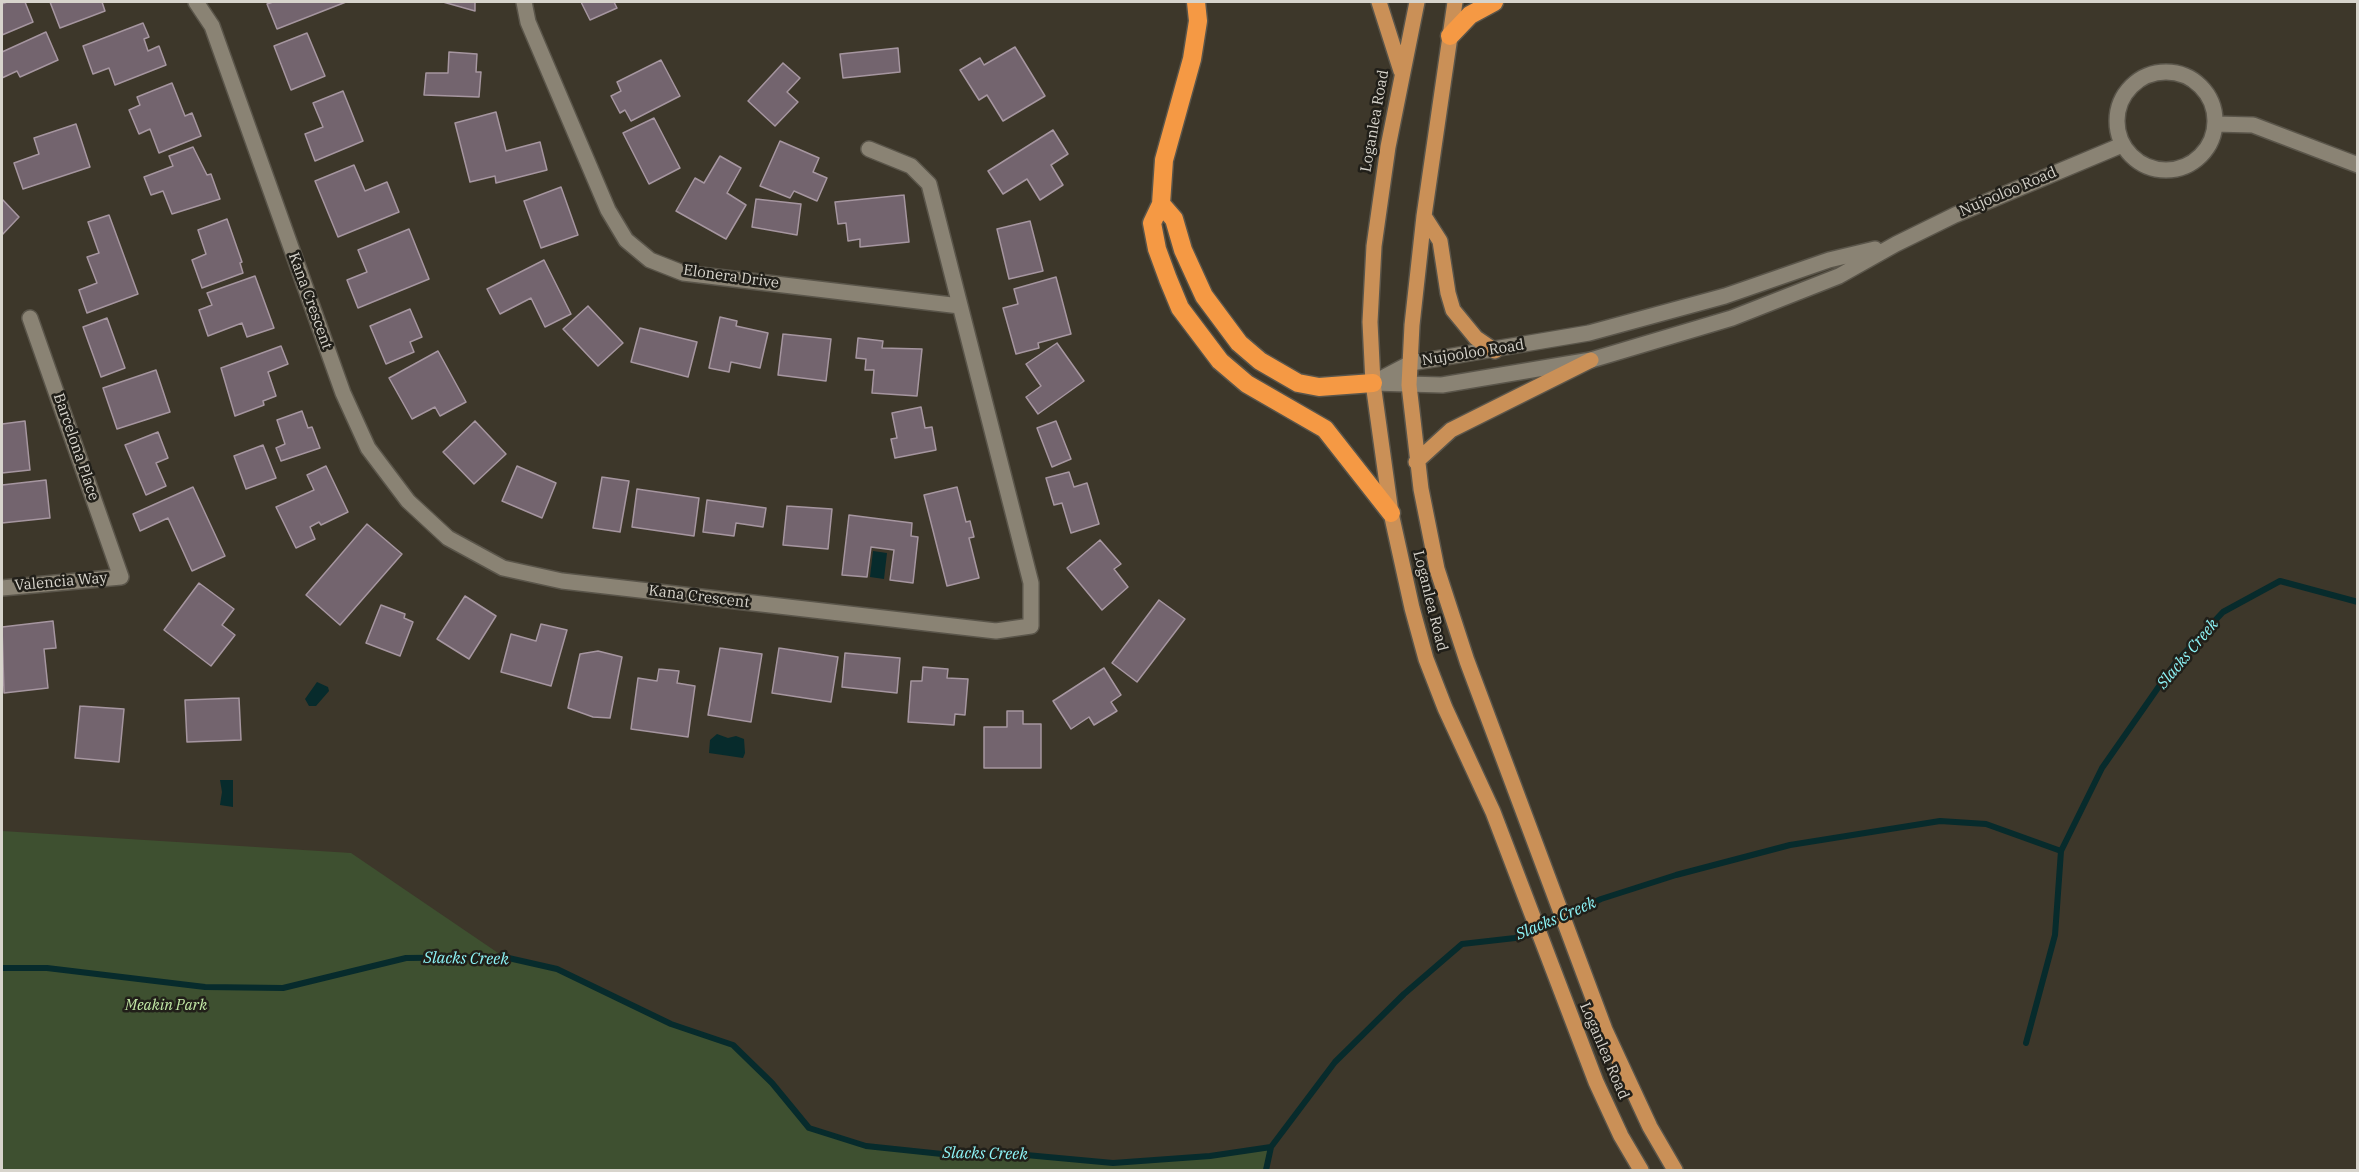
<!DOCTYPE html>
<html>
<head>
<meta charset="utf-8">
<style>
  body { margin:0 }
  #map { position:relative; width:2359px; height:1172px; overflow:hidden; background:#3d372a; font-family:"IBM Plex Serif",serif }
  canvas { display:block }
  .frame { position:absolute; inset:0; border:3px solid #d7d4cc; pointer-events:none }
</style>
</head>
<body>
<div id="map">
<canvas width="2359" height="1172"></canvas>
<div class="frame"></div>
</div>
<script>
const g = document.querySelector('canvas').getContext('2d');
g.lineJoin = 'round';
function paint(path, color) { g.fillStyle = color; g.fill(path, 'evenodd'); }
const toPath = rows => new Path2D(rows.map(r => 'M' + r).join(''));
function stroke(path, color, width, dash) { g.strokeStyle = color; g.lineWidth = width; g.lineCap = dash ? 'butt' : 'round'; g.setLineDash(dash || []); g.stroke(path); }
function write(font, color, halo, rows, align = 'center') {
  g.font = font + ' "IBM Plex Serif",serif'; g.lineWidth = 5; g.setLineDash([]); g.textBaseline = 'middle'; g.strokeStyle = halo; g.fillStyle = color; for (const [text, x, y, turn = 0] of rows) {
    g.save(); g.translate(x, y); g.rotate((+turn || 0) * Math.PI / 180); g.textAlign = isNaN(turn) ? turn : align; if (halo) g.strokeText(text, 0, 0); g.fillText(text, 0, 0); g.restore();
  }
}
const green = toPath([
  [2,831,351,853,504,957,557,969,671,1024,733,1045,772,1083,809,1127,866,1146,942,1154,1026,1155,1113,1163,1210,1156,1271,1147,1266,1170,2,1170]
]);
const water = toPath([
  [873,551,887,553,884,579,870,577],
  [317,682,328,687,329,691,316,706,309,706,305,699],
  [717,734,728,738,736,736,744,739,745,753,743,758,709,753,710,740],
  [220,780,233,780,233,807,220,805,222,792]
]);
const stream = toPath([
  [2,968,47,968,205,987,283,988,406,958,504,957,557,969,671,1024,733,1045,772,1083,809,1128,866,1146,942,1154,1026,1155,1113,1163,1210,1156,1271,1147],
  [2026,1043,2055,935,2061,851,2102,768,2176,662,2223,612,2280,581,2358,602],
  [1266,1170,1271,1147,1335,1062,1404,994,1462,944,1515,938,1601,899,1676,875,1790,845,1940,821,1986,824,2061,851]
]);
const building = toPath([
  [7,2,25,2,33,22,2,35,2,4,7,2],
  [50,2,102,2,105,11,60,28,50,2],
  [273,2,346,2,277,29,267,4,273,2],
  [443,2,475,2,475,11,443,2],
  [581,2,614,2,617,8,590,20,581,2],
  [143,23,149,37,144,39,148,51,159,46,166,65,115,85,109,68,93,74,83,46,143,23],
  [46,32,58,60,20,77,17,71,2,78,2,52,46,32],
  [307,33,325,76,291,90,274,46,307,33],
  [1015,47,1045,96,1003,121,987,95,979,100,960,70,980,58,984,65,1015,47],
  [898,48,900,72,843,78,840,54,898,48],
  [449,52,477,54,476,72,481,72,479,97,424,95,426,73,448,73,449,52],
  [661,60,680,96,631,121,625,110,620,113,611,96,621,91,617,82,661,60],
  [783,63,800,78,787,92,798,102,775,126,748,101,783,63],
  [172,83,185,116,192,113,201,136,159,153,150,129,139,134,129,110,140,105,137,97,172,83],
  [343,91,363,141,315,161,305,134,323,127,313,103,343,91],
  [496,112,506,151,540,142,547,170,496,183,495,176,470,182,455,123,496,112],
  [654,118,680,168,649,184,623,133,654,118],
  [76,124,90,167,23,189,14,163,39,154,34,138,76,124],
  [1053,130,1068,154,1051,165,1063,185,1040,200,1027,179,1003,194,988,171,1053,130],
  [780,141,819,158,813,172,827,178,817,201,794,191,790,198,760,186,780,141],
  [193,147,207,175,211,174,220,199,172,214,163,191,151,195,144,177,173,166,169,156,193,147],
  [720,156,741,168,727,193,746,205,726,239,676,211,695,178,704,183,720,156],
  [354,165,365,191,387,182,399,212,338,237,315,181,354,165],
  [561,187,578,235,541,248,524,201,561,187],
  [904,195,909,242,860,247,860,239,848,241,846,223,838,224,835,202,904,195],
  [2,199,19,217,2,235,2,199],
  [756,199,801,204,797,235,752,227,756,199],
  [109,215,138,294,87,313,79,290,97,283,87,257,99,253,88,222,109,215],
  [227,219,242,262,240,263,243,273,202,288,192,260,206,254,198,230,227,219],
  [1030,221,1043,271,1009,279,997,229,1030,221],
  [409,229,429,279,358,308,347,280,367,272,358,250,409,229],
  [544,260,571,314,545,327,531,298,500,314,487,289,544,260],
  [255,276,274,328,247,337,242,323,208,336,199,310,212,305,207,293,255,276],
  [1056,277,1071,334,1038,343,1039,348,1016,354,1003,308,1018,304,1014,289,1056,277],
  [588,306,623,343,598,366,563,329,588,306],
  [410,309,422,337,410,342,414,352,386,364,370,326,410,309],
  [720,317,737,321,736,326,768,333,760,368,731,362,729,372,709,368,720,317],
  [107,318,125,368,101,377,83,327,107,318],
  [640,328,697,342,688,377,631,362,640,328],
  [783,334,831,339,826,381,778,375,783,334],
  [858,338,883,341,882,348,922,349,917,396,872,393,874,370,865,370,866,359,856,358,858,338],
  [1057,343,1084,381,1038,414,1026,397,1041,386,1026,364,1057,343],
  [281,346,288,364,268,372,276,396,263,401,264,405,235,416,221,368,281,346],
  [438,351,466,402,440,416,435,407,412,419,389,378,438,351],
  [156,370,170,412,117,429,103,388,156,370],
  [921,407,925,428,932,427,936,450,895,458,891,439,897,438,892,413,921,407],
  [302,411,308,428,312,427,320,448,281,461,276,448,285,444,277,420,302,411],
  [25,421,30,470,2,473,2,424,25,421],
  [475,421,506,454,474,484,443,452,475,421],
  [1056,421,1071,459,1052,467,1037,428,1056,421],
  [158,432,168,458,156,463,166,486,146,495,125,445,158,432],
  [263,445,276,478,246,489,234,456,263,445],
  [326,466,348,512,321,525,319,522,310,527,315,539,296,548,276,507,314,490,307,475,326,466],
  [517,466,556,483,542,518,502,501,517,466],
  [1069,472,1074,487,1087,483,1099,524,1071,533,1062,503,1054,505,1046,478,1069,472],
  [602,477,629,481,620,532,593,528,602,477],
  [46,480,50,518,2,523,2,485,46,480],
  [193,487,225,556,192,571,168,518,140,531,133,514,193,487],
  [957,487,966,522,970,521,974,537,969,538,979,578,947,586,924,495,957,487],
  [637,489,699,498,694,536,632,527,637,489],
  [707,500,766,508,763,527,736,523,734,536,703,532,707,500],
  [787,506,832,509,828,549,783,545,787,506],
  [849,515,912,523,911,536,918,537,913,583,890,580,894,550,871,547,867,577,842,575,849,515],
  [367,524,402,554,340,625,306,595,367,524],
  [1100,540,1121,564,1114,569,1128,587,1102,610,1067,568,1100,540],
  [199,583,234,609,222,625,235,635,211,666,164,630,199,583],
  [465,596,496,616,469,659,437,639,465,596],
  [1159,600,1185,619,1137,682,1112,663,1159,600],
  [381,605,405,614,404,618,413,622,400,656,366,643,381,605],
  [53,621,56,648,44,649,48,688,4,693,2,627,53,621],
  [541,624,567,630,551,686,501,672,511,634,536,641,541,624],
  [720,648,762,654,751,722,708,715,720,648],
  [779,648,838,657,831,702,772,693,779,648],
  [598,651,622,657,610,718,593,717,568,708,580,654,598,651],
  [845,653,900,658,897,693,842,687,845,653],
  [923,667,948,669,947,678,968,679,965,715,955,714,954,725,908,722,911,681,922,681,923,667],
  [1104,668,1121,695,1111,702,1117,711,1094,725,1089,717,1071,729,1053,701,1104,668],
  [659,669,679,671,677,683,695,686,688,737,631,729,638,678,657,681,659,669],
  [239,698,241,740,187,742,185,700,239,698],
  [80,706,124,709,119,762,75,758,80,706],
  [1007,711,1023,711,1023,724,1041,724,1041,768,984,768,984,727,1007,727,1007,711]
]);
const minor = toPath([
  [196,2,212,26,343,393,368,448,408,501,448,538,503,568,562,581,996,631,1031,626,1031,583,929,184,911,166,869,149],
  [524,2,528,22,608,210,626,240,650,260,683,273,960,306],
  '2117 121a49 49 0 1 1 98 0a49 49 0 1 1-98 0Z',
  [2215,124,2253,125,2358,165],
  [1373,383,1442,385,1591,360,1732,318,1839,276,1896,244,1955,215,2122,145],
  [1373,383,1411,363,1589,333,1725,296,1829,260,1875,249],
  [2,588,121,577,30,318]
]);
const major = toPath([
  [1379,2,1401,71],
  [1417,2,1388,147,1374,246,1370,322,1373,383,1391,513,1412,608,1426,659,1445,708,1493,812,1596,1082,1621,1136,1641,1170],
  [1455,2,1424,216,1412,325,1409,385,1421,489,1437,569,1467,661,1605,1030,1650,1127,1675,1170],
  [1424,216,1440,241,1448,293,1453,310,1476,338,1495,351],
  [1416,462,1451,430,1591,360]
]);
const highway = toPath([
  [1196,2,1198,21,1192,59,1164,160,1161,204,1152,223,1157,249,1168,279,1180,308,1220,361,1247,384,1325,429,1391,513],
  [1450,36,1470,15,1494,2],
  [1161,204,1174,219,1183,250,1204,296,1239,343,1260,361,1298,383,1319,387,1373,383]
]);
const streetNames = [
  ["Loganlea Road",1375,121,-80],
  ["Nujooloo Road",2008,192,-23],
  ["Elonera Drive",731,277,8],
  ["Kana Crescent",310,301,70],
  ["Nujooloo Road",1473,353,-9],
  ["Barcelona Place",76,447,71],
  ["Valencia Way",61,582,-5],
  ["Kana Crescent",699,597,7],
  ["Loganlea Road",1430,601,76],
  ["Loganlea Road",1604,1051,67]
];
const parkNames = [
  ["Meakin Park",166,1006]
];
const waterNames = [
  ["Slacks Creek",2188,654,-50],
  ["Slacks Creek",1556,919,-23],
  ["Slacks Creek",466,959,1],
  ["Slacks Creek",985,1154,1]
];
paint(green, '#3e5030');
paint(water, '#072b2c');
stroke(stream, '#072b2c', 6);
paint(building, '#73646e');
stroke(building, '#a696a0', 1.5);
stroke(minor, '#5a554a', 18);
stroke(major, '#5a554a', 18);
stroke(highway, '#5a554a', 21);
stroke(minor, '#8a8374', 15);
stroke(major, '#ca9057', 15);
stroke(highway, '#f59944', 18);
write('15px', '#d7d4cc', '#211f19', streetNames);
write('italic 15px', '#c4eaa7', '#211f19', parkNames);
write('italic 16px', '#8df4f7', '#211f19', waterNames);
</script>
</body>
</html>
